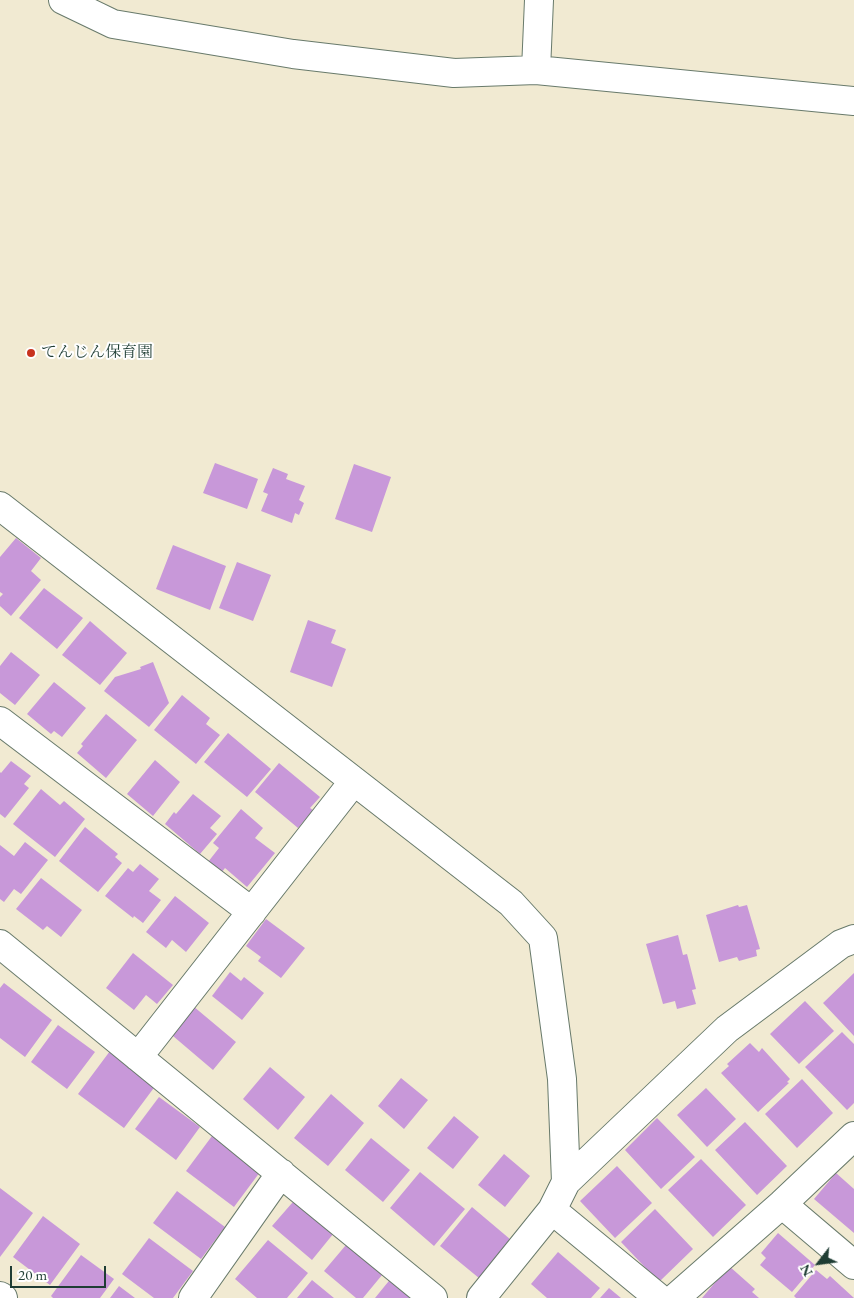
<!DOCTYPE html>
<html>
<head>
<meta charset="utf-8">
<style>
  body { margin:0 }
  #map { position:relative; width:854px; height:1298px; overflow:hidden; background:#f1ead2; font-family:"EB Garamond",serif }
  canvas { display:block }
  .north { position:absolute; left:794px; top:1238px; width:50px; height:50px; -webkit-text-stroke:4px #fff; paint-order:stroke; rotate:240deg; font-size:14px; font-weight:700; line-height:20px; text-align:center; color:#1f3d34 }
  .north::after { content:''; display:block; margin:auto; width:18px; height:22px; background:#1f3d34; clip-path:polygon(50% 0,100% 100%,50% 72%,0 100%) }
  .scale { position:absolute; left:10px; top:1266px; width:96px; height:22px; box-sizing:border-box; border:2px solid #1f3d34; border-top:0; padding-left:6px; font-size:15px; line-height:18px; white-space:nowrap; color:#1f3d34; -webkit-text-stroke:4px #fff; paint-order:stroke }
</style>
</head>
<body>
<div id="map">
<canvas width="854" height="1298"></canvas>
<div class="north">N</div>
<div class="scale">20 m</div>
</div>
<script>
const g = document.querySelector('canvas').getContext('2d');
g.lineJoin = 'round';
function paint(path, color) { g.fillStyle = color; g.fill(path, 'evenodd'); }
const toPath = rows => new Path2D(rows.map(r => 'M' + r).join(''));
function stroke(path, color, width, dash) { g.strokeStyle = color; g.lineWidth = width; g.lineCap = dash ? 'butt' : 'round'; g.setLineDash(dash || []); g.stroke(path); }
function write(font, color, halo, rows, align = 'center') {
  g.font = font + ' "EB Garamond","Noto Serif JP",serif'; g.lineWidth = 4; g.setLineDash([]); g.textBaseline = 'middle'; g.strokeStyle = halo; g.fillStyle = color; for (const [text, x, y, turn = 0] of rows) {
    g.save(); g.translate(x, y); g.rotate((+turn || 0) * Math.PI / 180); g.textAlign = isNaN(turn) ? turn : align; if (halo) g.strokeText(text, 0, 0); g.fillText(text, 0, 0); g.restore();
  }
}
const building = toPath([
  [215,463,258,479,247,509,203,493],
  [354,464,391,477,372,532,335,519],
  [273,468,288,474,286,479,305,486,299,500,304,503,299,515,295,513,292,523,261,511,268,494,263,492],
  [16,538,41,558,31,571,41,580,11,616,0,606,0,597,3,594,0,592,0,557],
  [173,545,226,566,210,610,156,589],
  [237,562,271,575,253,621,219,608],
  [44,588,83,618,57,649,19,618],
  [308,620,336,630,331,643,346,649,332,687,290,672],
  [90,621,127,653,100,685,62,655],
  [11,652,40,675,15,705,0,693,0,666],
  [153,662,169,703,149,727,104,691,115,677,141,669,140,667],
  [54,682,86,708,62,737,54,731,51,734,27,714],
  [182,695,210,718,206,724,220,735,196,764,154,730],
  [106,714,137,740,106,778,77,753,83,746,81,744],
  [228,733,271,769,247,797,204,762],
  [155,760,180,782,153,816,127,794],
  [11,761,31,776,24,784,29,788,5,818,0,814,0,772,1,773],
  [279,763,320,797,310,808,313,810,298,828,255,792],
  [41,789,60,805,64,801,85,819,55,857,13,824],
  [193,794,221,816,210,828,217,834,200,854,165,824,174,812,176,814],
  [241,809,263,828,255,838,275,853,247,887,225,868,221,873,208,862,219,848,213,843],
  [85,827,118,854,115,857,122,863,98,892,59,861],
  [25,842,48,860,21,894,14,889,4,902,0,899,0,845,14,856],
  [140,864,159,879,149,891,161,900,143,923,134,916,133,918,105,896,128,868,133,872],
  [41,878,82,910,61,937,47,926,43,930,16,909],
  [175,896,209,923,186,952,172,940,166,948,146,932],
  [738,905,739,907,747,905,760,949,756,950,757,956,739,961,737,957,719,962,706,915],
  [266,919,305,948,281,978,258,961,261,957,246,946],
  [678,935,683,955,687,954,696,989,692,990,696,1004,677,1009,675,1001,663,1004,646,944],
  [133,953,173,985,157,1004,146,995,134,1010,106,988],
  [230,972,241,981,244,977,264,993,242,1020,212,996],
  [854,973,854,1036,823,1003],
  [4,983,52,1020,25,1057,0,1038,0,988],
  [805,1001,834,1031,799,1064,770,1034],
  [193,1006,236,1042,213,1070,173,1036,173,1030],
  [58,1025,95,1052,67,1089,31,1062],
  [842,1032,854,1044,854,1103,847,1110,805,1067],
  [750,1043,759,1052,762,1048,790,1079,787,1082,789,1083,758,1112,721,1073,729,1066,727,1064],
  [110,1051,156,1085,124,1128,78,1094],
  [270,1067,305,1097,278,1130,243,1099],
  [401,1078,428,1100,404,1129,378,1106],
  [802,1079,833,1113,797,1148,765,1114],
  [706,1088,736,1119,707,1147,677,1115],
  [331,1094,364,1123,328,1166,294,1138],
  [159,1097,200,1127,176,1160,135,1129],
  [454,1116,479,1137,453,1169,427,1148],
  [657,1118,695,1157,661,1189,625,1150],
  [745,1122,787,1166,757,1195,715,1150],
  [212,1136,260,1172,234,1207,186,1171],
  [371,1138,410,1170,383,1202,345,1170],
  [504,1154,530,1176,505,1207,478,1185],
  [701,1159,746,1205,713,1237,668,1190],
  [617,1166,652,1203,615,1238,580,1201],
  [420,1172,465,1209,434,1246,390,1208],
  [836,1173,854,1189,854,1233,814,1199],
  [0,1188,33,1213,0,1257],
  [177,1191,225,1227,201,1259,153,1223],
  [299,1195,338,1228,312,1260,272,1226],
  [472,1207,517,1245,485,1283,440,1246],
  [655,1209,693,1249,659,1282,621,1242],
  [43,1216,80,1244,50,1285,13,1257],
  [778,1233,815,1265,792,1292,760,1265,766,1258,761,1253],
  [149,1238,193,1271,173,1298,154,1298,122,1274],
  [351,1239,387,1269,363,1298,356,1298,324,1271],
  [268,1240,308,1273,287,1298,257,1298,235,1279],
  [558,1252,600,1288,591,1298,547,1298,531,1284],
  [81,1255,114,1279,100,1298,53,1298,51,1296],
  [729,1266,755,1289,752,1292,759,1298,702,1298],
  [816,1270,827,1279,830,1276,854,1298,796,1298,794,1296],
  [397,1271,429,1298,375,1298],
  [312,1280,334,1298,297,1298],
  [119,1286,135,1298,110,1298],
  [609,1288,621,1298,600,1298]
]);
const minor = toPath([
  [63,0,113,24,293,54,454,73,536,70,854,101],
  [536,70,539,0],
  [0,506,511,903,543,938,562,1079,566,1182],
  [0,721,252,912],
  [0,944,433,1298],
  [138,1057,354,781],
  [782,1204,854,1265],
  [552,1210,659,1298],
  [0,1296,3,1298],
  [193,1298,281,1173],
  [481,1298,552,1210,566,1182,727,1029,841,944,854,939],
  [675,1298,782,1204,854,1136]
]);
const markers = [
  [31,353,5,"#c8321e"]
];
const poiNames = [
  ["てんじん保育園",41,353]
];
paint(building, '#c898d9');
stroke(minor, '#687a6b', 30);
stroke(minor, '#fff', 28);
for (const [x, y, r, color] of markers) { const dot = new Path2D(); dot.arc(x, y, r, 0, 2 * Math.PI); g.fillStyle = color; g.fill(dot); stroke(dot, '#fff', 2); }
write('16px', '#1f3d34', '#fff', poiNames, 'left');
</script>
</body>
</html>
